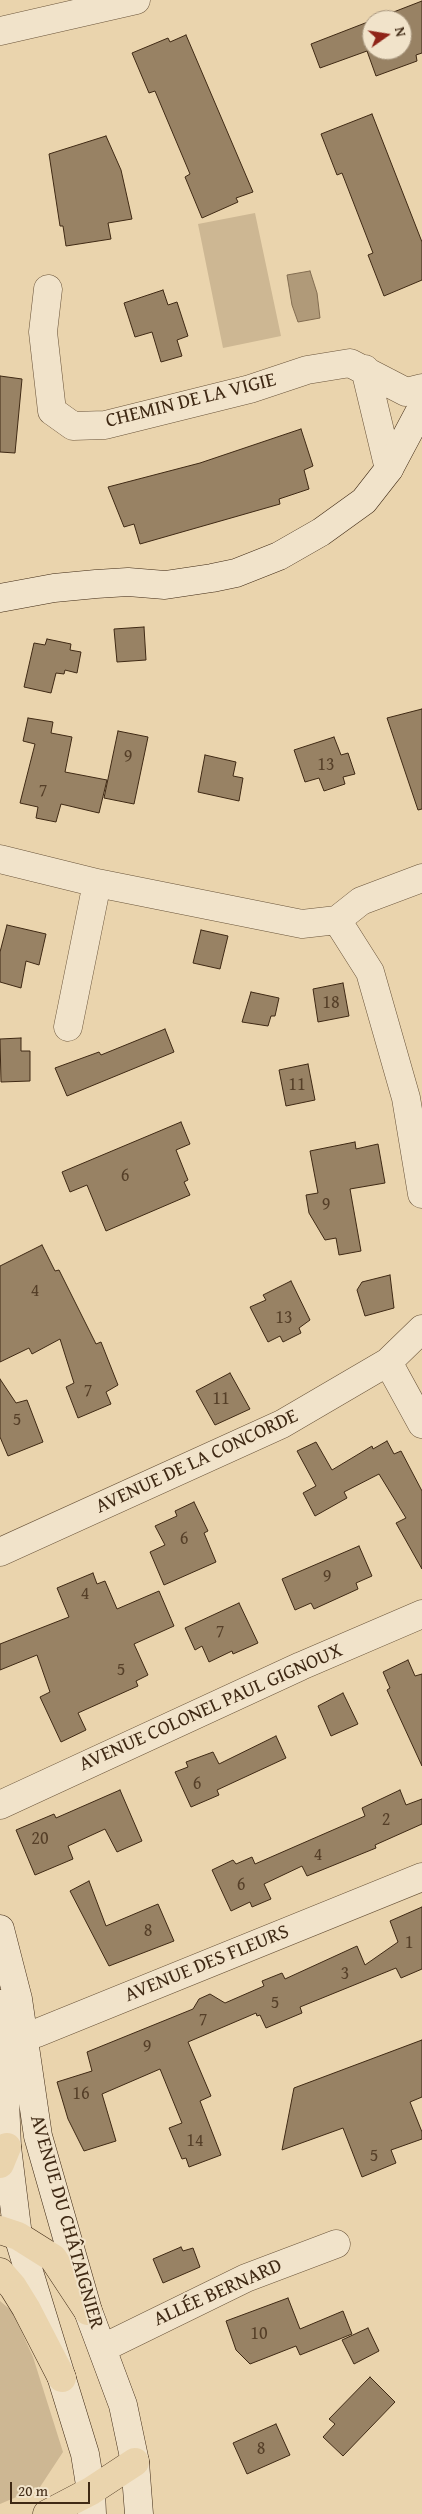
<!DOCTYPE html>
<html>
<head>
<meta charset="utf-8">
<style>
  body { margin:0 }
  #map { position:relative; width:422px; height:2514px; overflow:hidden; background:#ead4ad; font-family:"Gentium Book Plus",serif }
  canvas { display:block }
  .north { position:absolute; left:362px; top:10px; width:50px; height:50px; box-sizing:border-box; background:#f1e3ca; border:1px solid #aa9981; border-radius:50%; rotate:77deg; font-size:14px; font-weight:700; line-height:20px; text-align:center; color:#3f2914 }
  .north::after { content:''; display:block; margin:auto; width:18px; height:22px; background:#8f2418; clip-path:polygon(50% 0,100% 100%,50% 72%,0 100%) }
  .scale { position:absolute; left:10px; top:2482px; width:80px; height:22px; box-sizing:border-box; border:2px solid #3f2914; border-top:0; padding-left:6px; font-size:15px; line-height:18px; white-space:nowrap; color:#3f2914; -webkit-text-stroke:4px #f1e3ca; paint-order:stroke }
</style>
</head>
<body>
<div id="map">
<canvas width="422" height="2514"></canvas>
<div class="north">N</div>
<div class="scale">20 m</div>
</div>
<script>
const g = document.querySelector('canvas').getContext('2d');
g.lineJoin = 'round';
function paint(path, color) { g.fillStyle = color; g.fill(path, 'evenodd'); }
const toPath = rows => new Path2D(rows.map(r => 'M' + r).join(''));
function stroke(path, color, width, dash) { g.strokeStyle = color; g.lineWidth = width; g.lineCap = dash ? 'butt' : 'round'; g.setLineDash(dash || []); g.stroke(path); }
function write(font, color, halo, rows, align = 'center') {
  g.font = font + ' "Gentium Book Plus",serif'; g.lineWidth = 4; g.setLineDash([]); g.textBaseline = 'middle'; g.strokeStyle = halo; g.fillStyle = color; for (const [text, x, y, turn = 0] of rows) {
    g.save(); g.translate(x, y); g.rotate((+turn || 0) * Math.PI / 180); g.textAlign = isNaN(turn) ? turn : align; if (halo) g.strokeText(text, 0, 0); g.fillText(text, 0, 0); g.restore();
  }
}
const green = toPath([
  [255,213,281,336,223,348,198,224],
  [0,2301,12,2311,33,2357,63,2452,40,2487,0,2504]
]);
const water = toPath([
  [310,271,317,293,320,318,298,322,292,305,287,275,310,271]
]);
const building = toPath([
  [422,1,422,53,416,55,417,61,376,76,367,51,320,68,311,44,422,1],
  [372,20,402,20,402,50,372,50,372,20],
  [186,35,253,192,236,198,238,202,202,218,185,177,190,174,155,91,149,93,132,53,168,38,170,42,186,35],
  [372,114,422,242,422,280,384,296,368,255,373,253,342,173,337,175,321,134,372,114],
  [106,136,121,170,132,219,108,223,111,239,66,246,63,226,60,226,49,154,106,136],
  [163,290,168,305,177,302,188,336,177,340,182,356,161,362,152,332,135,337,124,303,163,290],
  [0,376,22,379,15,453,0,452,0,376],
  [301,429,313,466,304,470,309,489,279,499,280,504,140,544,134,524,124,527,108,487,200,463,301,429],
  [144,627,146,660,117,662,114,629,144,627],
  [47,639,71,644,70,650,81,652,77,673,65,670,64,674,56,673,51,693,24,687,34,643,45,645,47,639],
  [422,709,422,809,418,810,387,718,422,709],
  [28,718,53,722,51,733,72,737,65,772,107,780,99,813,61,804,56,822,36,818,38,807,20,803,35,744,23,741,28,718],
  [118,731,148,737,134,804,104,798,118,731],
  [334,737,341,755,348,753,355,774,343,777,345,784,324,791,319,778,305,782,294,750,334,737],
  [205,755,236,762,233,776,243,778,239,801,198,792,205,755],
  [7,925,46,934,39,965,26,961,21,988,0,982,0,952,7,925],
  [201,930,228,936,220,969,193,963,201,930],
  [343,983,349,1016,318,1022,313,989,343,983],
  [251,992,279,998,275,1016,271,1016,268,1026,242,1022,251,992],
  [165,1029,174,1052,67,1096,55,1068,99,1052,101,1055,165,1029],
  [21,1038,21,1051,30,1051,30,1081,1,1082,0,1039,21,1038],
  [308,1064,315,1100,286,1106,279,1070,308,1064],
  [181,1122,190,1144,176,1150,188,1180,184,1182,190,1195,106,1231,87,1185,70,1192,62,1172,181,1122],
  [355,1142,356,1149,378,1144,385,1183,350,1189,361,1251,339,1255,336,1238,325,1240,309,1213,306,1195,318,1193,310,1151,355,1142],
  [42,1245,55,1271,59,1270,96,1344,101,1342,118,1385,106,1392,111,1404,78,1418,66,1387,74,1383,60,1339,32,1354,29,1348,0,1362,0,1266,42,1245],
  [390,1275,394,1308,365,1316,357,1290,362,1282,390,1275],
  [291,1281,310,1320,299,1328,301,1333,283,1342,280,1336,268,1342,250,1307,266,1300,263,1295,291,1281],
  [230,1373,250,1409,215,1425,196,1391,230,1373],
  [0,1379,16,1403,27,1400,43,1442,8,1456,0,1437,0,1379],
  [387,1441,394,1454,401,1451,422,1491,422,1569,396,1523,406,1518,379,1474,344,1492,347,1498,315,1516,303,1493,316,1486,297,1451,316,1442,332,1470,372,1446,373,1449,387,1441],
  [194,1502,208,1531,204,1533,216,1562,164,1585,150,1552,165,1545,155,1526,177,1516,175,1511,194,1502],
  [359,1546,372,1576,356,1583,358,1589,314,1609,311,1603,295,1610,282,1579,359,1546],
  [93,1573,97,1584,105,1581,117,1609,159,1591,174,1626,134,1644,148,1675,136,1681,138,1686,78,1713,86,1730,61,1742,40,1697,50,1692,37,1655,0,1670,0,1644,69,1617,57,1588,93,1573],
  [239,1603,258,1643,233,1654,232,1651,209,1662,202,1646,195,1650,185,1628,239,1603],
  [408,1660,415,1676,422,1674,422,1766,387,1690,390,1688,383,1672,408,1660],
  [343,1693,358,1724,331,1736,318,1706,343,1693],
  [276,1736,286,1758,217,1790,219,1795,191,1807,175,1772,188,1767,186,1762,213,1752,219,1764,276,1736],
  [120,1790,142,1841,117,1852,105,1829,68,1846,73,1859,35,1875,16,1830,54,1814,56,1818,120,1790],
  [400,1790,406,1805,422,1799,422,1824,375,1845,376,1848,307,1876,302,1866,264,1884,271,1899,252,1907,250,1902,231,1911,212,1870,233,1860,236,1864,252,1857,255,1864,365,1816,362,1808,400,1790],
  [89,1881,106,1926,158,1904,174,1941,109,1966,70,1891,89,1881],
  [422,1907,422,1969,401,1978,396,1968,300,2007,302,2013,266,2028,260,2015,257,2016,256,2013,188,2042,211,2096,200,2101,221,2155,189,2167,186,2158,182,2159,169,2128,182,2123,160,2069,102,2094,116,2141,84,2151,68,2119,57,2082,92,2071,87,2052,193,2009,199,1999,210,1994,225,2003,264,1986,262,1981,282,1973,285,1979,357,1946,365,1965,398,1942,390,1921,422,1907],
  [422,2040,422,2097,410,2102,422,2132,422,2139,391,2150,396,2163,362,2177,343,2128,282,2150,294,2088,422,2040],
  [181,2247,183,2251,193,2248,200,2267,163,2283,153,2259,181,2247],
  [288,2298,300,2329,343,2311,352,2334,300,2355,296,2346,250,2364,236,2350,226,2321,288,2298],
  [368,2328,379,2351,354,2364,342,2340,368,2328],
  [370,2377,395,2402,343,2456,323,2437,335,2424,329,2419,370,2377],
  [276,2424,290,2455,247,2474,233,2443,276,2424]
]);
const street = toPath([
  [0,31,136,0],
  [48,289,43,332,52,411,73,426,105,425,250,389,307,370,350,363,406,392,422,388],
  [365,369,389,469],
  [0,859,97,883,302,924,337,920,361,901,422,878],
  [337,920,370,972,406,1098,422,1194],
  [68,1027,97,883],
  [388,1362,422,1424],
  [0,1552,282,1424,388,1362,422,1329],
  [0,1805,301,1666,422,1614],
  [10,2019,23,2037,37,2033,422,1877],
  [103,2348,246,2278,336,2244]
]);
const secondary = toPath([
  [0,598,54,588,96,584,128,582,165,585,212,578,236,573,279,556,321,532,364,501,389,469,422,407],
  [0,1929,18,1999,38,2136,88,2311,123,2405,135,2462,139,2514],
  [1,2004,7,2147,18,2236,85,2454,91,2491,92,2514]
]);
const highway = toPath([
  [0,2164,7,2147],
  [0,2230,18,2236,53,2258,88,2311],
  [0,2272,13,2287,26,2308,62,2378],
  [47,2514,91,2491,135,2462]
]);
const numberNames = [
  ["9",128,757],
  ["13",326,765],
  ["7",43,791],
  ["18",331,1003],
  ["11",297,1085],
  ["6",125,1176],
  ["9",326,1205],
  ["4",35,1291],
  ["13",284,1318],
  ["7",88,1391],
  ["11",221,1399],
  ["5",17,1420],
  ["6",184,1539],
  ["9",327,1577],
  ["4",85,1594],
  ["7",220,1632],
  ["5",121,1670],
  ["6",197,1784],
  ["2",386,1820],
  ["20",40,1839],
  ["4",318,1855],
  ["6",241,1885],
  ["8",148,1931],
  ["1",409,1943],
  ["3",345,1974],
  ["5",275,2003],
  ["7",203,2020],
  ["9",147,2047],
  ["16",81,2094],
  ["14",195,2141],
  ["5",374,2156],
  ["10",259,2334],
  ["8",261,2449]
];
const streetNames = [
  ["CHEMIN DE LA VIGIE",191,401,-14],
  ["AVENUE DE LA CONCORDE",197,1462,-25],
  ["AVENUE COLONEL PAUL GIGNOUX",211,1708,-24],
  ["AVENUE DES FLEURS",207,1964,-22],
  ["AVENUE DU CHÂTAIGNIER",66,2222,74],
  ["ALLÉE BERNARD",218,2293,-24]
];
paint(green, '#cdb793');
paint(water, '#b09a79');
stroke(water, '#836d51', 1);
paint(building, '#988264');
stroke(building, '#3f2914', 1);
stroke(street, '#6a543a', 29);
stroke(secondary, '#3f2914', 29);
stroke(highway, '#3f2914', 29);
stroke(street, '#f1e3ca', 28);
stroke(secondary, '#f1e3ca', 28);
stroke(highway, '#ead4ad', 28);
write('18px', '#553f28', null, numberNames);
write('20px', '#3f2914', '#f1e3ca', streetNames);
</script>
</body>
</html>
